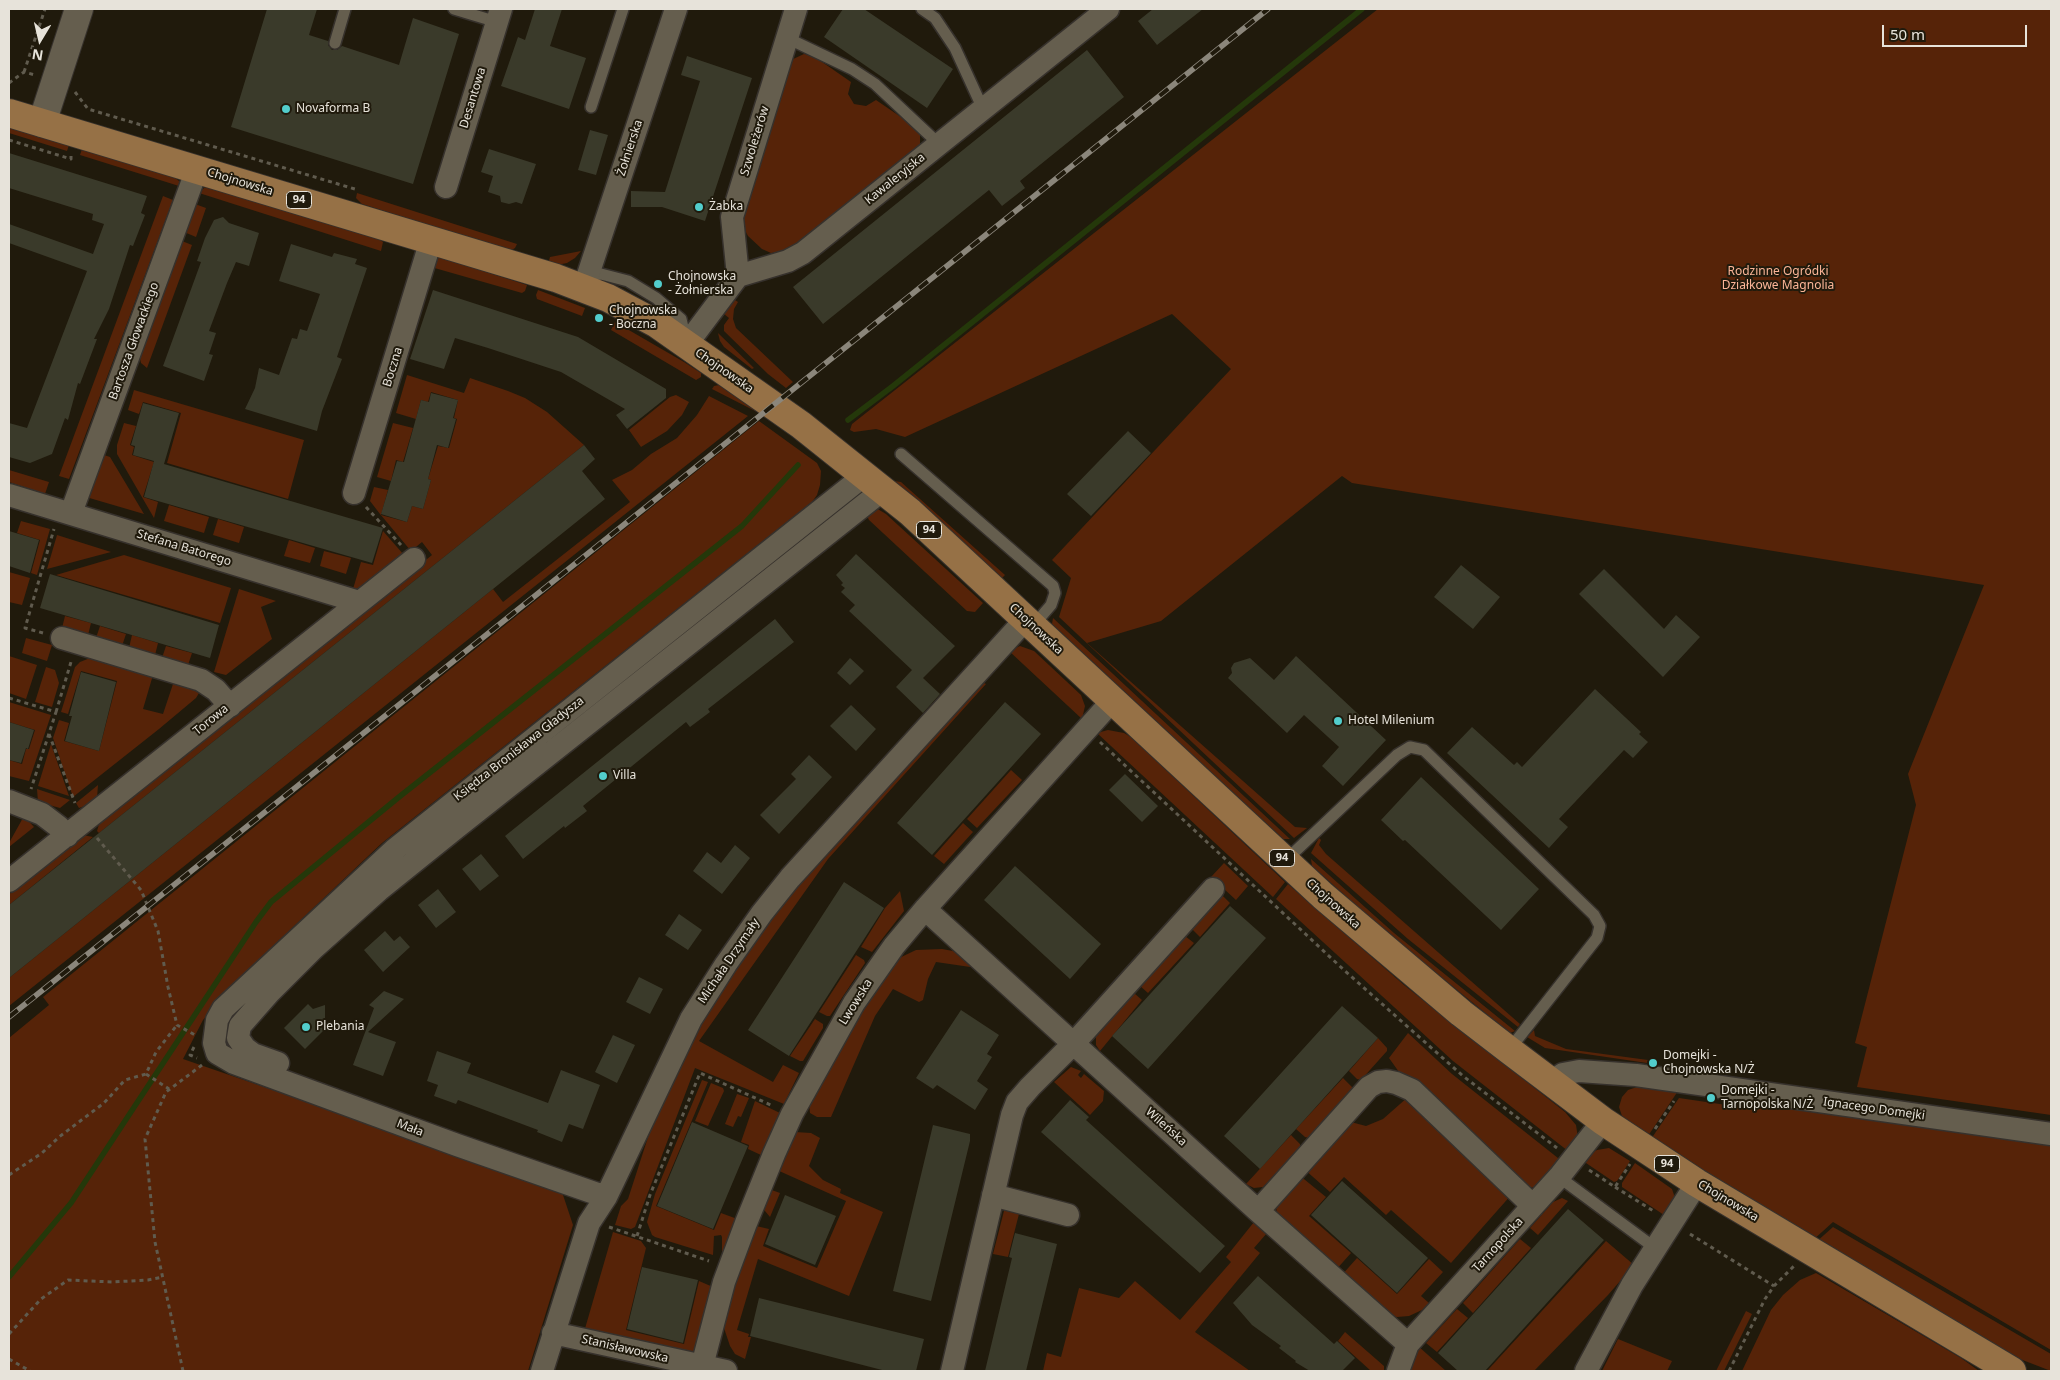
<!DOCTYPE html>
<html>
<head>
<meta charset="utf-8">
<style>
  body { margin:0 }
  #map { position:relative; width:2060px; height:1380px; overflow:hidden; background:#201a0c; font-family:"Noto Sans",sans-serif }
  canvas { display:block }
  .frame { position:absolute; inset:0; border:10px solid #e7e3da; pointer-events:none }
  .north { position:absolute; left:15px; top:15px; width:50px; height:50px; -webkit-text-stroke:4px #201a0c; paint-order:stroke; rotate:189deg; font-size:14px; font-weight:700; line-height:20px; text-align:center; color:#e7e3da }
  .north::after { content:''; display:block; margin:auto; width:18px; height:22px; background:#e7e3da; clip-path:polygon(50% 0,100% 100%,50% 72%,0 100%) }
  .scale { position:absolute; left:1882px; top:25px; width:145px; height:22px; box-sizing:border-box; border:2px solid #e7e3da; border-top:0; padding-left:6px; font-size:15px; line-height:18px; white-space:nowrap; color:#e7e3da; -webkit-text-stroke:4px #201a0c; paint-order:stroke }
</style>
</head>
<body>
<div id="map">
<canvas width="2060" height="1380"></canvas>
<div class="frame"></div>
<div class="north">N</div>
<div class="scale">50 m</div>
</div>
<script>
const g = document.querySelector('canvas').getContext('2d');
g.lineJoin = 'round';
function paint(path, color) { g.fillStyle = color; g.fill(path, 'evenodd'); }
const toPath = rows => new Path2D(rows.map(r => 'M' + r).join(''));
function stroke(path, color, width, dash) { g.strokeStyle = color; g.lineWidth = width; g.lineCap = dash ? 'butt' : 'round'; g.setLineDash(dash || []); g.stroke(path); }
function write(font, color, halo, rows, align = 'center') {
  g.font = font + ' "Noto Sans",sans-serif'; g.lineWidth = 4; g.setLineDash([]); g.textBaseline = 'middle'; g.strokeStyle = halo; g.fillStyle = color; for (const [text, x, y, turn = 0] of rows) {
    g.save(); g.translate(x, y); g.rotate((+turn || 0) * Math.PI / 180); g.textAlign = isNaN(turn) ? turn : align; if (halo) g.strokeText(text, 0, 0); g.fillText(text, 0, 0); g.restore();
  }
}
const green = toPath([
  [1378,9,2051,9,2051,1115,1857,1087,1867,1047,1855,1043,1916,805,1908,774,1984,585,1352,483,1342,476,1161,621,1087,643,1295,827,1307,828,1294,838,1059,617,1071,578,1052,560,1231,369,1172,314,905,437,876,429,854,432,850,430,852,424],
  [804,54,812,55,851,82,848,94,854,104,866,106,876,100,914,126,920,135,920,145,916,151,796,247,783,252,771,253,762,249,748,236,741,223,791,60],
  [9,127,69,145,67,151,9,133],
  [82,149,174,177,179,181,179,186,80,155],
  [206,186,378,238,383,242,381,251,199,193],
  [357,193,517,244,515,248,510,251,362,204,356,198],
  [163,196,173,200,69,479,59,476],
  [195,204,206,208,196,237,184,232],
  [182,241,192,245,147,368,141,363,139,354],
  [581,251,575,258,567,263,557,265,548,264,550,257],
  [440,257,443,258,527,285,525,291,522,293,431,267,437,258],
  [538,290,585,308,582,316,537,299,536,295],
  [735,300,738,302,734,309,733,319,736,328,793,382,786,388,768,374,724,331,724,325,729,318,724,314],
  [615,322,684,362,701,373,701,377,696,380,611,330],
  [718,333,754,368,752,369,724,347,720,341],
  [407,375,464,393,470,378,508,391,525,398,547,412,584,445,99,833,97,831,100,821,432,555,422,542,411,551,380,514,370,501,374,487,388,490,381,515,407,522,412,506,423,509,431,480,428,479,438,446,449,448,457,419,454,418,458,400,431,392,428,402,421,400,416,419,396,413],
  [719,385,759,413,712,389,714,386],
  [134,390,304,440,288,499,167,463,181,413,143,402,139,414,128,410],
  [676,395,689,402,682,415,667,431,641,447,629,430,670,397],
  [709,396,748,416,9,1006,9,978,493,589,503,602,630,502,612,480,632,470,651,454,677,438,697,415],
  [759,421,817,463,821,471,820,485,817,495,812,502,382,843,212,1004,214,1007,203,1020,183,1059,561,1189,573,1225,528,1371,9,1371,9,1038,49,1005,43,997],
  [124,423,136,426,130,445,134,447,132,455,154,462,143,497,158,502,154,518,117,454,117,445],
  [393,423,413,428,403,462,396,460,391,481,377,477],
  [101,454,110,457,144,514,86,497],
  [9,470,49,482,45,494,9,482],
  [894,481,901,482,1005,575,1002,578],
  [169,505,209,517,204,533,164,521],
  [876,508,886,514,983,603,975,612,967,611,869,520,867,516],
  [218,519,244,527,239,543,213,535],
  [21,521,50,529,37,575,31,573,40,540,17,533],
  [383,531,404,555,357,590,353,589,361,562,373,565],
  [57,535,111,552,47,569],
  [289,540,315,548,310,563,284,556],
  [324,551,351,558,346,574,320,566],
  [124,555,231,588,220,623,56,575],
  [9,572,30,578,22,605,9,602],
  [239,589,276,601,261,607,272,639,226,675,214,672],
  [65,616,91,623,88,635,62,628],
  [1053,618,1290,839,1283,839,1052,624],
  [100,626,126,634,122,646,96,638],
  [132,635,158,643,155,655,129,648],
  [26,638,52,645,47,661,22,653],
  [166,646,192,653,188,665,162,658],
  [1020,646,1034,651,1081,695,1085,706,1082,719,1009,651],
  [9,656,37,665,26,699,9,693],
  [90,658,153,675,143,709,163,714,174,681,187,685,199,693,196,698,159,729,73,797,53,738,59,720,69,723,64,741,99,751,117,681,81,671,68,714,61,712,75,667,80,662],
  [46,667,55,670,59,683,52,707,35,702],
  [984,683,986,684,828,859,699,1041,773,1082,783,1065,799,1073,784,1104,695,1068,635,1227,631,1229,615,1225,621,1206,628,1199,650,1131,667,1088,694,1033,750,944,799,884],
  [9,702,51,715,29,781,9,776,9,760,22,764,26,749,29,749,35,730,9,722],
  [1108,730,1124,733,1131,737,1285,882,1273,897,1097,733],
  [51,744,69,796,38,786],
  [1011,770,1022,780,977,828,967,819],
  [98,785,97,798,88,805,79,808,76,803],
  [37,789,70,800,60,808,38,802],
  [24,816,34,827,9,847,9,843],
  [963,823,973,832,944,864,934,856],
  [83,835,93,837,9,905,9,894],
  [1319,838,1321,840,1319,845,1326,854,1520,1024,1518,1027,1408,939,1311,853],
  [1311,859,1394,933,1515,1031,1510,1033,1387,933,1312,866],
  [1224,863,1248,886,1236,900,1211,877],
  [1288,884,1404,985,1565,1112,1576,1125,1578,1138,1568,1151,1453,1061,1276,899],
  [900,891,904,911,872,952,861,947,885,908],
  [1221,894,1230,903,1200,937,1190,927],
  [1185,936,1194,943,1148,993,1140,986],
  [942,949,953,951,961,955,977,968,936,962,928,979,923,1000,919,1002,893,989,875,1016,831,1117,817,1117,810,1113,809,1103,846,1032,897,959,916,950],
  [856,955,864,960,865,963,830,1016,827,1016,819,1012],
  [1134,993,1142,1000,1100,1051,1096,1045,1096,1036],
  [815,1019,823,1024,823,1028,803,1061,800,1061,790,1056],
  [1534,1030,1535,1036,1566,1049,1648,1060,1647,1063,1545,1048,1527,1037],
  [1408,1033,1452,1074,1563,1162,1540,1188,1525,1187,1404,1079,1389,1058],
  [1378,1038,1387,1048,1387,1051,1361,1080,1357,1079,1349,1071],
  [1071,1067,1081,1071,1078,1075,1081,1078,1084,1074,1104,1091,1103,1101,1090,1115,1054,1082],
  [1343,1078,1352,1087,1352,1089,1309,1138,1305,1137,1296,1129],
  [702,1080,708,1082,656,1206,714,1230,721,1213,740,1220,726,1251,722,1255,722,1237,721,1235,714,1236,713,1255,655,1237,652,1235,647,1222,655,1194],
  [711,1083,723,1088,724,1091,708,1126,695,1121],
  [1640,1086,1678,1091,1648,1136,1622,1116,1619,1107,1622,1097,1628,1090],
  [737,1094,749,1098,741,1117,738,1116,733,1127,725,1124],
  [1408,1097,1512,1194,1451,1263,1391,1210,1386,1215,1344,1177,1330,1192,1304,1169,1347,1121,1366,1126,1383,1119],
  [1679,1098,1740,1107,1742,1101,2051,1145,2051,1350,1833,1222,1812,1241,1651,1139],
  [755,1101,780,1113,761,1155,748,1149,749,1145,741,1142],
  [795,1132,811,1133,820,1138,809,1166,823,1180,841,1189,840,1193,883,1212,849,1296,758,1259,737,1330,749,1334,748,1337,751,1337,745,1359,735,1354,730,1346,723,1325,752,1225,769,1229,763,1246,817,1268,846,1201,777,1170,769,1189,780,1193,770,1217,760,1205],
  [1291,1135,1300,1144,1300,1148,1263,1187,1254,1188,1246,1184],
  [1609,1148,1630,1161,1617,1181,1614,1182,1586,1163,1585,1159,1588,1155,1597,1150],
  [1635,1163,1672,1189,1676,1201,1667,1217,1622,1187,1622,1183],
  [1299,1175,1326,1197,1309,1216,1351,1253,1335,1271,1277,1216,1276,1204],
  [1562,1198,1568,1201,1538,1235,1530,1228,1553,1202],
  [1005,1207,1020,1210,1008,1257,993,1254],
  [1254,1222,1267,1233,1254,1248,1260,1253,1195,1332,1250,1371,1043,1371,1047,1353,1061,1357,1079,1288,1119,1298,1135,1281,1180,1320,1231,1262,1226,1257],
  [1833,1227,2051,1354,2051,1371,1994,1349,1815,1243],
  [613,1232,641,1241,646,1248,626,1330,684,1344,699,1281,713,1287,697,1355,584,1332],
  [1520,1239,1531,1248,1473,1313,1463,1303],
  [1606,1241,1634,1265,1608,1295,1534,1371,1487,1371],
  [1357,1258,1397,1294,1429,1259,1443,1272,1421,1296,1429,1303,1422,1310,1409,1316,1397,1317,1391,1316,1341,1276],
  [1816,1273,1961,1358,1979,1371,1742,1371,1771,1310,1783,1295,1800,1280],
  [1457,1309,1468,1318,1437,1352,1426,1343],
  [1746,1311,1752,1314,1724,1371,1716,1371],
  [1345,1332,1384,1366,1384,1371,1371,1371,1338,1341],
  [1618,1339,1672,1361,1667,1371,1602,1371],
  [1418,1346,1446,1371,1403,1371]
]);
const stream = toPath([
  [848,420,893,386,1362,9],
  [9,1277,71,1203,256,922,271,902,399,797,742,526,798,465]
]);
const building = toPath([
  [267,9,317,9,309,35,328,41,328,45,332,50,337,50,342,46,399,65,413,18,459,34,413,184,231,127],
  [535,9,562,9,550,46,586,58,569,109,501,86,518,37,525,40],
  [843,9,864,9,953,69,927,108,824,37],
  [1153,9,1203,9,1157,45,1138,21],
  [1087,50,1124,97,1020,181,1025,188,1002,206,989,190,823,324,793,287],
  [687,56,752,78,705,221,662,207,631,207,631,191,665,192,700,81,681,75],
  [590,130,608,135,596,175,578,170],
  [489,149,536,164,522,204,516,202,509,204,501,202,500,196,488,192,493,176,481,172],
  [9,153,147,196,141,213,145,215,133,246,130,245,109,309,94,339,97,339,80,384,78,383,68,420,65,418,52,454,30,463,9,457,9,423,27,428,87,271,9,243,9,224,93,254,104,224,92,220,93,214,9,188],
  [223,217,229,223,259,233,249,266,236,262,227,283,209,331,216,333,209,354,213,355,204,381,163,366,201,262,197,261,205,238,214,220],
  [291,244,332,257,334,253,357,259,355,264,367,268,337,357,342,359,322,411,317,431,245,409,255,388,259,368,279,375,292,338,297,339,300,329,307,331,320,294,279,281],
  [433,290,578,337,666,389,666,398,627,429,616,415,625,409,561,372,488,348,455,338,444,369,410,359],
  [431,393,458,400,453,418,456,419,448,448,437,445,428,479,431,480,423,509,412,506,407,522,381,514,397,461,404,462,421,400,429,402],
  [143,403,179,413,164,464,383,528,372,563,144,497,154,461,133,455,135,446,131,445],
  [1128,431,1151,453,1091,516,1067,494],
  [584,445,595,459,582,471,605,499,9,978,9,905],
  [9,531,39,540,30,573,9,566],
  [856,554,955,646,923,678,940,694,923,713,896,687,912,670,849,611,855,605,841,592,845,588,841,585,843,583,836,575],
  [1461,565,1500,597,1473,629,1434,597],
  [1604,569,1664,629,1676,615,1700,637,1663,677,1579,594],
  [50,574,219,625,210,658,40,608],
  [775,619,794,642,708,709,710,712,690,727,686,722,583,806,587,811,565,828,564,826,523,859,505,836],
  [1296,656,1386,740,1343,786,1322,766,1339,747,1304,715,1287,733,1228,678,1232,673,1231,668,1234,663,1250,658,1274,680],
  [850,658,864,671,850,685,837,673],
  [81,672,116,682,99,751,65,741,72,716,69,716],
  [1595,689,1641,732,1639,734,1648,742,1633,758,1624,750,1559,819,1568,827,1549,848,1447,753,1472,727,1514,765,1517,762,1522,767],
  [1005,702,1041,734,932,855,897,823],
  [851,705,876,729,856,751,830,726],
  [9,722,34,730,28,749,26,748,21,763,9,760],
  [809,755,832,777,779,834,760,815,796,779,791,774],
  [1125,774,1158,806,1142,822,1109,790],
  [1421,777,1539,889,1501,930,1405,840,1403,841,1381,820],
  [735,845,750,858,722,894,693,871,707,852,721,863],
  [481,854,499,876,480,891,462,869],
  [1015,866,1101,944,1070,979,984,900],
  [844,882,884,908,789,1056,748,1030],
  [438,889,456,912,436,928,418,905],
  [1230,906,1266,938,1148,1069,1112,1036],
  [679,914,702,930,688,950,665,935],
  [385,931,394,941,400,936,410,947,383,972,364,950],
  [639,977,663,989,650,1014,626,1002],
  [384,991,404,999,368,1032,396,1042,383,1076,353,1065,374,1008,369,1005],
  [308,1004,313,1009,325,1005,325,1022,329,1025,305,1049,284,1028],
  [1342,1006,1378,1038,1260,1169,1224,1136],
  [961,1010,999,1035,987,1054,992,1057,977,1081,988,1089,975,1110,937,1085,933,1089,916,1078],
  [613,1035,635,1045,617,1083,595,1072],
  [437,1051,471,1063,467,1073,548,1103,561,1070,600,1085,583,1129,569,1124,562,1142,537,1132,538,1130,458,1100,456,1104,434,1096,438,1085,427,1081],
  [1070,1100,1089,1117,1086,1120,1225,1246,1200,1273,1041,1132],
  [692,1122,748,1146,713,1229,657,1206],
  [933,1125,970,1134,970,1141,931,1301,893,1291],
  [1342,1181,1428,1258,1397,1293,1311,1215],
  [785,1195,836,1216,815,1265,765,1244],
  [1568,1209,1604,1240,1485,1371,1458,1371,1438,1353],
  [1015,1233,1057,1244,1026,1371,985,1371,1012,1258,1009,1257],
  [642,1267,698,1280,683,1343,627,1329],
  [1258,1276,1334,1344,1337,1341,1355,1358,1342,1371,1310,1371,1295,1362,1296,1361,1279,1348,1281,1346,1252,1325,1233,1303],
  [759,1298,924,1339,916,1371,886,1371,750,1336]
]);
const path = toPath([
  [24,72,45,9],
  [9,83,24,72,35,75],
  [75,92,88,109,358,190],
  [9,140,71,159,71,156],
  [366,507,401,545],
  [43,633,25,628,54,529],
  [9,698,56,712,31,789],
  [56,712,71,662],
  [49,734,75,803],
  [1100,742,1345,971,1463,1076,1557,1148],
  [97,838,141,890,158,931,168,987,177,1025,195,1035],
  [194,1047,190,1055,197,1058],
  [146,1074,169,1089],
  [1655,1129,1674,1101],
  [1589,1170,1615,1187,1630,1164],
  [9,1175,42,1153,59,1137,104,1103,125,1080,146,1074,156,1052,177,1025],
  [1615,1187,1655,1212],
  [609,1227,709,1261],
  [1690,1234,1774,1286],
  [637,1236,650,1195,700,1073,773,1106],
  [9,1334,41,1299,68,1280,112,1282,148,1280,163,1277],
  [9,1359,30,1371],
  [183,1371,155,1242,145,1139,166,1092,202,1065],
  [1729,1371,1765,1299,1774,1286,1794,1266]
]);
const service = toPath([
  [454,9,497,22],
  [922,9,935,18,955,48,983,109],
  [787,38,852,69,875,84,939,144],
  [335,43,345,9],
  [591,107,623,9],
  [587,275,601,274,628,281,656,298,681,319,686,340],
  [901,454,1053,586,1055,593,1051,605,1033,626],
  [1285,861,1397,755,1410,747,1424,750,1594,915,1600,926,1597,938,1509,1050],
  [1559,1177,1655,1248]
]);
const minor = toPath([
  [446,187,501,9],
  [738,276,732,217,796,9],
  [584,287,676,9],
  [687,344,738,276,788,261,803,253,1108,9],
  [354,493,431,240],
  [9,495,359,602],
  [71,513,197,169],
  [62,638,201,680,216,690,230,706],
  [9,801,42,814,59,827,67,836],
  [9,881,414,559],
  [925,909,1258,1211,1408,1344],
  [278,1063,253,1054,245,1048,238,1038,240,1026,269,993,314,948,379,890,456,828,883,490],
  [1551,1082,1563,1074,1579,1071,1636,1075,2051,1134],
  [993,1195,1068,1215],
  [606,1197,457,1145,234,1063,217,1053,214,1043,217,1020,223,1009,395,849,865,475],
  [1258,1211,1369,1087,1378,1082,1387,1081,1396,1083,1412,1090,1533,1206],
  [553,1333,726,1371],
  [702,1366,724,1282,746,1223,774,1154,792,1114,854,1003,894,946,925,909,1113,700],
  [542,1371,589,1223,606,1197,691,1019,726,964,762,913,790,878,1026,619],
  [952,1371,1012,1115,1017,1102,1030,1087,1074,1043,1213,889],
  [1398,1371,1408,1344,1559,1177,1603,1121],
  [1586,1371,1632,1285,1697,1183]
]);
const tertiary = toPath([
  [42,123,79,9]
]);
const primary = toPath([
  [9,113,556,278,608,298,657,324,801,425,910,512,1323,896,1461,1013,1509,1050,1603,1121,1697,1183,2012,1371]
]);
const rail = toPath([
  [9,1017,1268,9]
]);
const markers = [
  [286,109,5,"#52cdcc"],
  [699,207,5,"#52cdcc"],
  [658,284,5,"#52cdcc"],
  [599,318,5,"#52cdcc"],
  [1338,721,5,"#52cdcc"],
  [603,776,5,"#52cdcc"],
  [306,1027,5,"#52cdcc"],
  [1653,1063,5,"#52cdcc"],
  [1711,1098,5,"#52cdcc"]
];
const shields = [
  [299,200,25],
  [929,530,25],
  [1282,858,25],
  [1667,1164,25]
];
const shieldNames = [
  ["94",299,200],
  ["94",929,530],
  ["94",1282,858],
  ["94",1667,1164]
];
const streetNames = [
  ["Desantowa",473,98,-73],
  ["Szwoleżerów",755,141,-73],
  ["Żołnierska",630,148,-72],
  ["Kawaleryjska",895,179,-39],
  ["Chojnowska",240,182,17],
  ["Bartosza Głowackiego",134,341,-70],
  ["Boczna",393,367,-73],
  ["Chojnowska",724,371,35],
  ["Stefana Batorego",184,548,17],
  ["Chojnowska",1036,629,43],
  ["Torowa",211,720,-39],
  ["Księdza Bronisława Gładysza",519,749,-38],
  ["Chojnowska",1333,904,42],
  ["Michała Drzymały",729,961,-56],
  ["Lwowska",856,1002,-58],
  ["Ignacego Domejki",1874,1109,8],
  ["Wileńska",1166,1127,42],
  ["Mała",410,1128,21],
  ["Chojnowska",1728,1201,31],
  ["Tarnopolska",1498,1245,-48],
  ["Stanisławowska",625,1349,13]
];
const poiNames = [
  ["Novaforma B",296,109],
  ["Żabka",709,207],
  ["Chojnowska",668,277],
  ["- Żołnierska",668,291],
  ["Chojnowska",609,311],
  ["- Boczna",609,325],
  ["Hotel Milenium",1348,721],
  ["Villa",613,776],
  ["Plebania",316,1027],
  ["Domejki -",1663,1056],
  ["Chojnowska N/Ż",1663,1070],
  ["Domejki -",1721,1091],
  ["Tarnopolska N/Ż",1721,1105]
];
const parkNames = [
  ["Rodzinne Ogródki",1778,272],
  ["Działkowe Magnolia",1778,286]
];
paint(green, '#562308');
stroke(stream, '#24380a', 5.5);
paint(building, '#3a3a2a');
stroke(service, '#36312c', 14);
stroke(minor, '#36312c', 25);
stroke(tertiary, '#36312c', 30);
stroke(primary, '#36312c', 30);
stroke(path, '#605b4e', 3, [4, 4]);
stroke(service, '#655e4e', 11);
stroke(minor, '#655e4e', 22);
stroke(tertiary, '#655e4e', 28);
stroke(primary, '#967146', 28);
stroke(rail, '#8b867b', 5.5);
stroke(rail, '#201a0c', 4, [11]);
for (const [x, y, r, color] of markers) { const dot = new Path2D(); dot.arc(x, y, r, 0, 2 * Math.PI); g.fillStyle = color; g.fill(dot); stroke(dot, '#201a0c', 2); }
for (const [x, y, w] of shields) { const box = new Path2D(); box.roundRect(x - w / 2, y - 8.5, w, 17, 4); g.fillStyle = '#201a0c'; g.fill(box); stroke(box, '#e7e3da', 1); }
write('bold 11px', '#e7e3da', null, shieldNames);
write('12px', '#e7e3da', '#201a0c', streetNames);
write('12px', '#e7e3da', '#201a0c', poiNames, 'left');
write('12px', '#fbb597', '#201a0c', parkNames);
</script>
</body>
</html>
